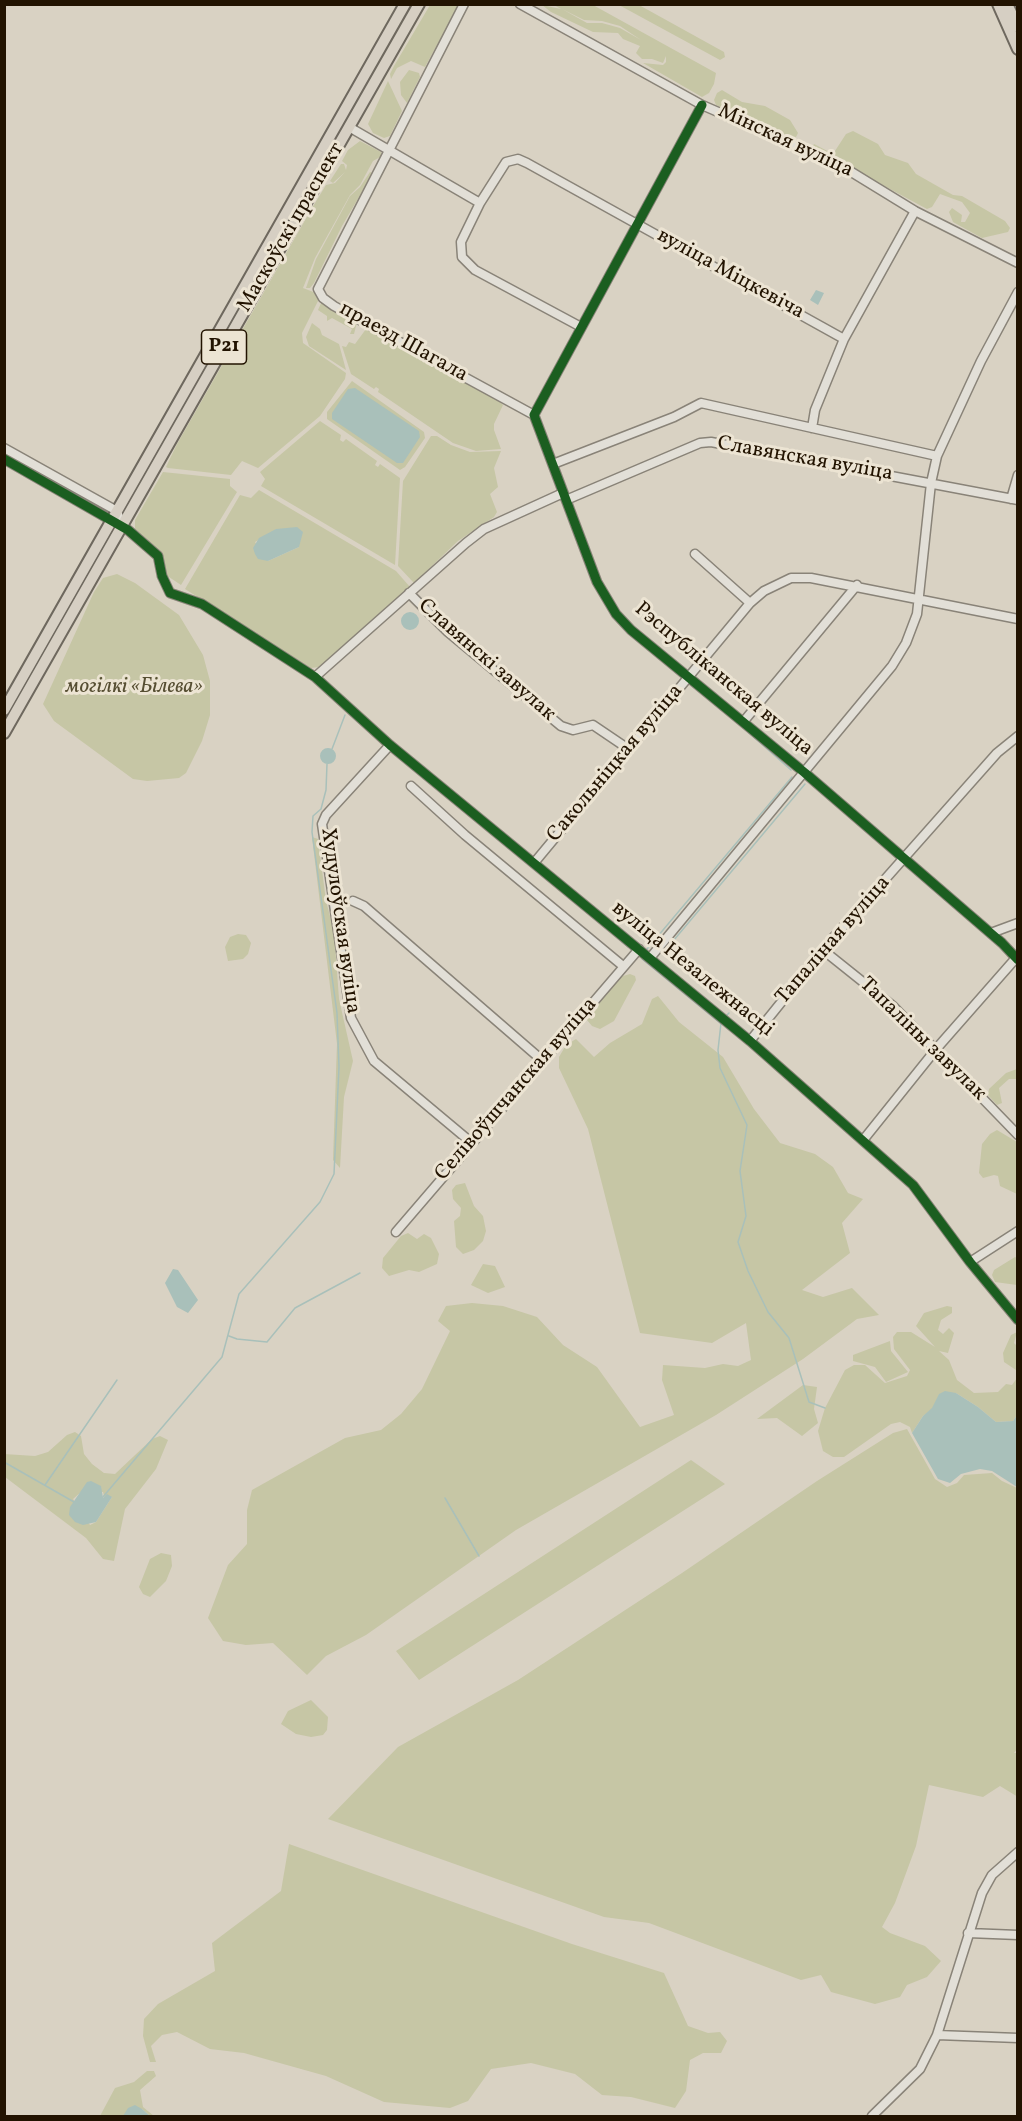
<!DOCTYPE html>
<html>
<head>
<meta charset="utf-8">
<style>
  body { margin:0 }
  #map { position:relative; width:1022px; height:2121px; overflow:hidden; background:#d9d2c3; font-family:Vollkorn,serif }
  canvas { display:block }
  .frame { position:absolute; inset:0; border:6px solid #221301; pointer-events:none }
</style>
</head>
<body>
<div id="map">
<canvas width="1022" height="2121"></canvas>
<div class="frame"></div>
</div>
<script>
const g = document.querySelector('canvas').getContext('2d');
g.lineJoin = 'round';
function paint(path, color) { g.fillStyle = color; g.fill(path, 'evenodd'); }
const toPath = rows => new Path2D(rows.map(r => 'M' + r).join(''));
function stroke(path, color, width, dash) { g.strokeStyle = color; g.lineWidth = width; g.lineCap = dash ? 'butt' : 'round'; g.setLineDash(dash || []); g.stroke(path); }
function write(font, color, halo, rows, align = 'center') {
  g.font = font + ' Vollkorn,serif'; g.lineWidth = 6; g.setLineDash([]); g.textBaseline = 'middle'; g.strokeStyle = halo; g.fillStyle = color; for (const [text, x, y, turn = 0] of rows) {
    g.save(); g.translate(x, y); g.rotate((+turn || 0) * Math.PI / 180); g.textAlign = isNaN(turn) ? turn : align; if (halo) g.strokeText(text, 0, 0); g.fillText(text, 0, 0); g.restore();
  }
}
const green = toPath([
  [409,5,412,5,358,102,355,103],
  [430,5,459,5,425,67,411,61,397,68,391,79,390,74,394,66],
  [542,5,561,9,554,5,593,5,716,73,714,84,709,93,702,97,643,63,663,65,666,62,666,56,663,63,652,59,642,59,636,53,640,46,623,39,618,33,593,32,551,12],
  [562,9,584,20,602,21,620,26,641,40,620,28,602,23,587,23],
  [619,5,639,5,724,52,725,57,720,60],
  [409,70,419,73,420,77,407,103,401,95,400,82],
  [388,81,402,111,390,136,384,138,373,133,368,124],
  [722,90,742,102,765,106,790,120,798,133,795,139,716,105,714,100,717,93],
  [339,131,341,134,132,497,129,495],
  [853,131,878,144,885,155,908,163,916,174,953,195,962,196,1005,221,1010,228,1008,232,982,238,953,222,949,212,952,208,962,215,961,222,965,222,970,213,962,202,940,194,932,207,927,209,812,147,814,144,833,154,846,134],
  [360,141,381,152,382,156,373,161,360,185,350,195,315,258,303,288,316,293,319,299,302,333,303,343,346,373,345,379,320,416,258,468,242,461,231,475,168,468,166,467,177,444,312,208,326,185,335,183,345,172,333,183,330,181,341,164,344,164,346,170,347,165,342,161,348,150],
  [370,172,372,173,369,180,342,226,314,283,310,288,306,288,316,259,350,196,360,187],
  [322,301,357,322,354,334,350,334,352,329,332,318,327,321,327,316,318,310],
  [312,323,320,329,322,335,339,344,346,370,309,346,306,337],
  [366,329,499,401,503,405,494,424,494,430,501,449,476,451,453,443,378,392,379,389,376,387,374,389,351,374,342,346,346,347,349,342,355,344],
  [352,381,424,432,425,438,405,467,400,470,327,419,327,412],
  [320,421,341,435,340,440,343,442,346,439,377,461,375,465,378,467,380,464,400,478,395,565,261,486,265,479,260,472],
  [431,436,437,436,451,445,470,452,501,451,494,468,498,487,490,494,497,512,494,517,458,541,414,583,398,566,403,481],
  [163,472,230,479,230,486,237,492,181,585,166,575,159,551,135,529,135,520],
  [259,490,396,571,410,587,319,667,311,668,185,589,240,495,251,498],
  [277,529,299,547,268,561,255,542],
  [117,574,135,583,179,615,203,655,210,681,210,715,202,741,186,773,179,778,147,781,133,779,54,721,43,704,94,592,103,578],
  [312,837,318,839,326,901,334,931,339,999,353,1061,344,1097,340,1168,333,1160,337,1044],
  [238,934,246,935,251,943,248,954,243,959,228,961,225,947,230,937],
  [630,974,635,976,636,980,614,1021,600,1029,592,1026,587,1020,587,1012,613,985,623,976],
  [658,996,679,1022,723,1057,754,1109,780,1143,815,1154,833,1167,848,1193,863,1199,842,1223,850,1253,802,1290,823,1297,852,1288,879,1315,857,1319,803,1359,716,1415,516,1530,366,1635,326,1656,307,1675,273,1643,246,1645,223,1641,208,1618,228,1565,247,1544,247,1510,252,1490,345,1438,381,1430,401,1414,422,1389,450,1331,438,1321,446,1306,472,1303,503,1306,537,1317,563,1345,597,1367,640,1427,674,1415,662,1380,663,1365,705,1368,723,1364,738,1366,751,1360,746,1323,712,1343,640,1333,588,1129,559,1068,559,1057,566,1045,576,1039,594,1057,610,1043,642,1024,652,999],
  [1017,1069,1017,1079,1009,1079,999,1088,1002,1103,997,1105,988,1095,989,1089,1006,1073],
  [997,1130,1017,1142,1017,1194,1000,1186,998,1176,994,1175,983,1178,979,1173,982,1144,990,1134],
  [465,1183,474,1206,483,1216,486,1231,483,1241,474,1250,463,1254,456,1247,454,1221,460,1216,461,1208,453,1199,452,1190,456,1185],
  [408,1233,417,1239,424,1234,431,1238,439,1254,437,1264,419,1272,409,1270,389,1276,382,1268,383,1258,401,1236],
  [1015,1257,1017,1258,1017,1285,995,1282,992,1275,994,1270],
  [483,1264,495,1266,505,1287,488,1293,471,1285],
  [947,1306,952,1307,952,1313,941,1320,938,1330,943,1334,949,1328,954,1333,948,1353,939,1351,949,1360,957,1380,974,1393,998,1392,1006,1384,1012,1385,1017,1378,1016,1370,1004,1362,1003,1353,1011,1335,1017,1332,1014,1343,1018,1347,1017,1415,1013,1421,996,1422,978,1407,956,1393,923,1416,912,1433,910,1427,900,1422,891,1424,844,1457,833,1457,823,1451,818,1431,825,1408,845,1370,854,1365,865,1365,885,1383,907,1376,910,1370,894,1349,893,1337,897,1332,911,1332,935,1347,916,1326,924,1313],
  [890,1341,891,1351,908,1372,886,1382,875,1367,853,1361,853,1355],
  [803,1385,817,1387,814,1409,818,1423,802,1436,777,1418,757,1419],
  [907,1429,935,1479,947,1487,957,1483,964,1475,992,1473,1002,1481,1017,1488,1018,1748,1014,1753,1017,1753,1018,1797,1000,1786,983,1797,929,1785,916,1846,895,1903,882,1927,890,1933,925,1946,941,1961,927,1977,907,1985,900,1997,875,2004,831,1992,821,1975,801,1980,649,1923,604,1917,328,1819,398,1747,518,1680,682,1573,817,1481,893,1433],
  [75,1432,81,1436,84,1454,92,1464,104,1473,115,1474,152,1439,160,1436,168,1440,156,1469,125,1509,114,1561,103,1559,86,1538,5,1477,4,1454,35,1456,48,1452,67,1435],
  [81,1492,103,1492,105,1499,112,1497,96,1522,90,1525,73,1499],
  [691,1460,725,1484,419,1680,396,1651],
  [161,1553,171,1555,172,1566,166,1581,150,1597,143,1594,139,1587,150,1559],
  [311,1700,328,1717,327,1730,323,1735,311,1737,296,1734,281,1724,288,1711],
  [289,1844,572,1944,664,1973,688,2026,708,2033,720,2032,727,2041,721,2053,703,2053,690,2060,686,2091,675,2108,631,2097,602,2095,575,2074,531,2063,491,2069,468,2101,450,2108,384,2102,326,2076,244,2053,210,2049,177,2032,162,2035,151,2046,156,2062,150,2062,143,2036,144,2019,158,2004,215,1971,212,1943,281,1891],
  [147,2071,154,2071,156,2076,140,2090,143,2107,154,2116,150,2116,142,2109,123,2116,100,2116,115,2088,134,2082]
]);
const water = toPath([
  [816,290,824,293,818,305,810,300],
  [355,388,419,431,420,437,403,463,397,463,332,419,332,413,348,389],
  [297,527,303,532,299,547,268,561,258,559,255,554,253,548,259,538,276,529],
  '401 621a9 9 0 1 1 18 0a9 9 0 1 1-18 0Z',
  '320 756a8 8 0 1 1 16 0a8 8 0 1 1-16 0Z',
  [173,1269,178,1270,198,1300,188,1313,177,1307,165,1283],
  [945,1391,956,1393,978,1407,996,1422,1013,1421,1017,1415,1017,1487,992,1471,980,1469,961,1474,950,1483,938,1479,912,1433,923,1416,932,1408,939,1394],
  [91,1481,101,1486,103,1498,107,1494,112,1497,96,1522,83,1525,75,1522,69,1515,70,1507,87,1482],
  [135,2105,142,2109,150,2116,123,2116,128,2108]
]);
const stream = toPath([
  [749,733,791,770],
  [332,749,345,715],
  [622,942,628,947],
  [647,949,792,777],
  [663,953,805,784],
  [642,959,720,1023],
  [727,1015,729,1013],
  [721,1023,718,1050,720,1068,747,1125,740,1171,746,1216,738,1242,748,1271,768,1312,789,1338,809,1402,825,1408],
  [229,1336,237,1339,267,1342,295,1308,360,1273],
  [4,1462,74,1502],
  [45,1485,117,1380],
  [102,1498,222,1357,239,1294,320,1202,334,1174,339,1067,337,1013,312,832,313,816,321,809,326,790,327,764],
  [445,1498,479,1556]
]);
const minor = toPath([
  [464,4,318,289,323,298,334,306,534,415],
  [520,4,702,105,840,165,915,211,1018,263],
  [702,105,534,415,597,582,616,614,631,630,805,773,1002,943,1018,960],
  [349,127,480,203],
  [581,327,475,270,462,257,461,242,480,203,506,162,518,159,527,163,844,339],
  [812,428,815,410,844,339,915,211],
  [4,448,117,511,119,517],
  [4,459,128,530,158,556,162,576,170,593,202,604,315,677,390,745,750,1041,913,1185,970,1262,1018,1320],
  [553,464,674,417,701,403,937,456],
  [1011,499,1018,475],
  [566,500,700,443,711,442,1018,500],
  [695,554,750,603],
  [409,593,448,632,561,726,573,730,593,725,627,748],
  [315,677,466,543,484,529,563,493],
  [744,721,857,585],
  [390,745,326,815,322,824,351,1018,374,1061,472,1143],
  [411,786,465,835,623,966],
  [534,863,750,603,764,591,791,578,811,578,1018,619],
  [353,901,364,906,543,1061],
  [991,933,1018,923],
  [823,950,893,1006,1018,1135],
  [650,958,892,666,906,643,917,614,931,483,937,456,981,361,1018,292],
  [750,1041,833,938,997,753,1018,736],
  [864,1139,937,1048,1016,958],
  [396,1232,639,949],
  [970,1262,1018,1231],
  [968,1933,1018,1935],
  [937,2035,1018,2038],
  [872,2116,920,2069,937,2035,982,1893,992,1875,1018,1852]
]);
const major = toPath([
  [998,4,1018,49],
  [1007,4,1018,27],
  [4,710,405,4],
  [4,733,419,4]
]);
const cycleway = toPath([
  [702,105,534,415,597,582,616,614,631,630,805,773,1002,943,1018,960],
  [4,459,128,530,158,556,162,576,170,593,202,604,315,677,390,745,750,1041,913,1185,970,1262,1018,1320]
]);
const shields = [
  [224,347,45]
];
const shieldNames = [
  ["Р21",224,347]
];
const streetNames = [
  ["Мінская вуліца",785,142,25],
  ["Маскоўскі праспект",292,228,-60],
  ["вуліца Міцкевіча",730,275,29],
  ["праезд Шагала",403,343,29],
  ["Славянская вуліца",805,460,10],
  ["Славянскі завулак",486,661,41],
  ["Рэспубліканская вуліца",723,680,40],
  ["Сакольніцкая вуліца",616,764,-50],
  ["Худулоўская вуліца",339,921,82],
  ["Тапаліная вуліца",834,941,-49],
  ["вуліца Незалежнасці",692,970,39],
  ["Тапаліны завулак",922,1040,44],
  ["Селівоўшчанская вуліца",517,1090,-49]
];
const parkNames = [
  ["могілкі «Білева»",134,688]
];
paint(green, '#c6c6a5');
paint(water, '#a9c0ba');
stroke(stream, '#a9c0ba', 1.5);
stroke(minor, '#898378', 11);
stroke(major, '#6e685e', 14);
stroke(minor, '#e2dfd7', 8);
stroke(major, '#d6cfc3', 10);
stroke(cycleway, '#1b5e20', 9);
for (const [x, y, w] of shields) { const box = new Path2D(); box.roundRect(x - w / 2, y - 17, w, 34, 4.5); g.fillStyle = '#ece4d3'; g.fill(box); stroke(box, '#221301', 1.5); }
write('bold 20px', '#221301', null, shieldNames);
write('21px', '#221301', '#ece4d3', streetNames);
write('italic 21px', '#564e32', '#ece4d3', parkNames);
</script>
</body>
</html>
